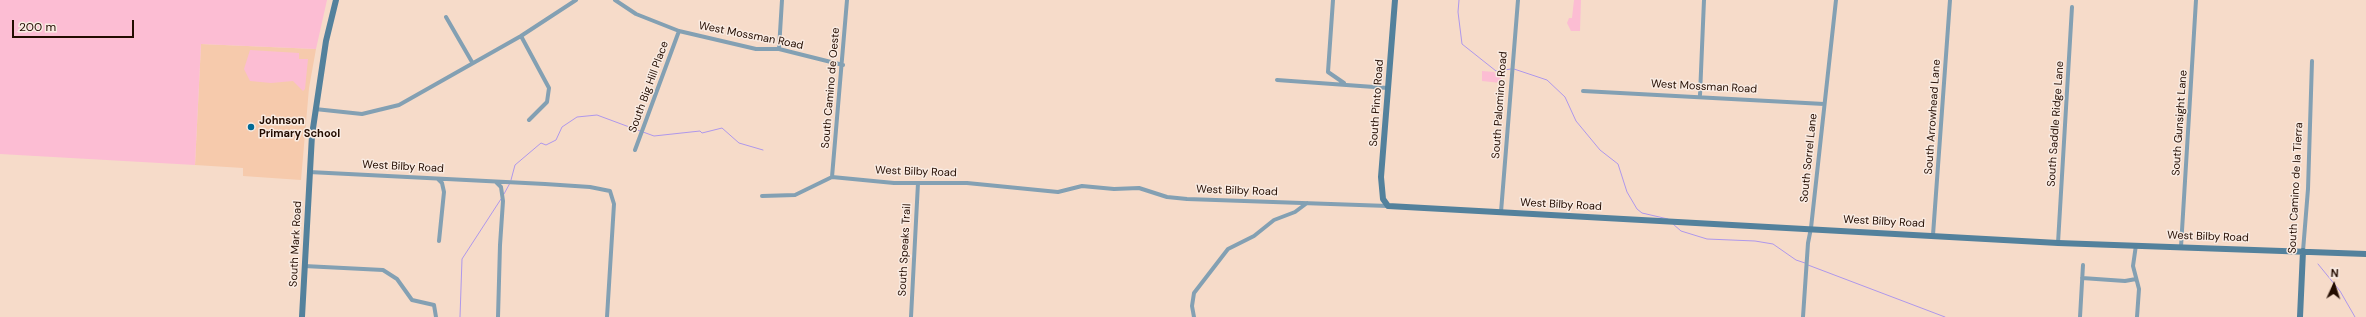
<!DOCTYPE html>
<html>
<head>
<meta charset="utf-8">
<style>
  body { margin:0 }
  #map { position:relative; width:2366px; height:317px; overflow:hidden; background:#f6dbc9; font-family:"DM Sans",sans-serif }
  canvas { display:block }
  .north { position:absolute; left:2314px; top:265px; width:40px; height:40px; -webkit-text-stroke:3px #f9ebe2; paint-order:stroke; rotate:3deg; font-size:11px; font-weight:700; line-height:16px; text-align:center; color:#230c00 }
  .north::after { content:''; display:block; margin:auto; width:14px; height:18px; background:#230c00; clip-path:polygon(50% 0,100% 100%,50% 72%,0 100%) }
  .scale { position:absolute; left:12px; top:20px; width:122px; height:18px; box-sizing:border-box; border:2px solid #230c00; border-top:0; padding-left:5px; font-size:12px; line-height:14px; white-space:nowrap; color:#230c00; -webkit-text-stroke:3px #f9ebe2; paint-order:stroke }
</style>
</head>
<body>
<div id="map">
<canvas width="2366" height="317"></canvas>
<div class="north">N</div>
<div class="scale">200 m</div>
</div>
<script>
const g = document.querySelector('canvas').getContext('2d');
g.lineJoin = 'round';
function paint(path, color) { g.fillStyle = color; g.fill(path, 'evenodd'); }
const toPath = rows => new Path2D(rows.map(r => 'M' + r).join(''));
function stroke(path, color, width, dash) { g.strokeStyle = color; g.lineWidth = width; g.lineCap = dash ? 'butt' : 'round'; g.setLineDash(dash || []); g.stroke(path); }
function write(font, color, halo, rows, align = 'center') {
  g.font = font + ' "DM Sans",sans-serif'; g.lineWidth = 3; g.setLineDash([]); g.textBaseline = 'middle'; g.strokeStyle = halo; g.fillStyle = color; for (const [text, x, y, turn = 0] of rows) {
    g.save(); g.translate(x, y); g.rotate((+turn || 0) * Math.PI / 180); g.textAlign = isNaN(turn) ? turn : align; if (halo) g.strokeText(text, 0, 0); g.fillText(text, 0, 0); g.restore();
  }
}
const built = toPath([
  [201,44,316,49,309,88,301,180,243,176,243,168,195,165]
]);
const green = toPath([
  [0,0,327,0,316,49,201,44,195,165,0,154],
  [1574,0,1581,0,1580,31,1571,31,1567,23,1569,18,1572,18],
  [250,50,299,53,299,59,308,59,305,89,303,91,293,81,271,83,250,81,244,69],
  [1482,71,1494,72,1496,75,1501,75,1501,83,1482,81]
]);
const stream = toPath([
  [1459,0,1458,12,1462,44,1496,71,1511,69],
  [1514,69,1547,80,1565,97,1576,121,1600,150,1618,164,1627,192,1637,209,1642,213,1668,219],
  [643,132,654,136,700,131,702,133,722,128,739,143,763,150],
  [511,180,515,165,541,143,546,145,556,140,562,127,577,117,597,115,640,131],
  [504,194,510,183],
  [1673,224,1681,231,1707,239,1755,241,1773,244,1796,260,1805,263],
  [2318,264,2340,291,2355,317],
  [1808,265,1945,317],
  [460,317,462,259,501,199]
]);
const street = toPath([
  [615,0,636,14,679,31,756,49,779,49,843,65],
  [1333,0,1328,72,1344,83],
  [446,17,472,62],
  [521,36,549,88,547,102,529,120],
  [779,49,782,0],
  [1277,80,1388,88],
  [1583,91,1824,104],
  [1700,95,1704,0],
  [315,109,362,114,399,105,521,36,576,0],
  [635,150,679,31],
  [309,172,545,184,590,187,610,191,614,204,607,317],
  [832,177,847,0],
  [438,179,442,183,444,192,439,241],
  [496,182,501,187,503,201,500,245,498,317],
  [762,196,795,195,832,177,894,183,967,183,1058,192,1082,186,1114,189,1139,188,1167,197,1187,199,1388,206],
  [1501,212,1518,0],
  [1933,235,1950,0],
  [2058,243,2072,7],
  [2136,245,2133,266,2139,289,2137,317],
  [2181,247,2196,0],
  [2303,251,2308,189,2312,61],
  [304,266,383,270,397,279,412,300,434,305,436,317],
  [2082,278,2125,281,2136,279],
  [911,317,918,183],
  [1194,317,1192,306,1194,293,1228,249,1254,236,1274,220,1295,212,1307,203],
  [1803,317,1808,243,1811,228,1836,0],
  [2080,317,2083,265]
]);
const secondary = toPath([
  [1395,0,1381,177,1383,199,1388,206,2058,243,2366,254],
  [302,317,312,135,326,41,336,0],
  [2300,317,2303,251]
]);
const markers = [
  [251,127,4,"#006b97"]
];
const streetNames = [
  ["West Mossman Road",751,36,11],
  ["South Big Hill Place",649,87,-70],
  ["West Mossman Road",1704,87,3],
  ["South Camino de Oeste",831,88,-85],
  ["South Pinto Road",1377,103,-86],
  ["South Palomino Road",1500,105,-86],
  ["South Arrowhead Lane",1933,117,-86],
  ["South Gunsight Lane",2180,123,-86],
  ["South Saddle Ridge Lane",2056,124,-86],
  ["South Sorrel Lane",1809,158,-84],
  ["West Bilby Road",403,167,3],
  ["West Bilby Road",916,172,2],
  ["South Camino de la Tierra",2296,188,-87],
  ["West Bilby Road",1237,191,2],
  ["West Bilby Road",1561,205,3],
  ["West Bilby Road",1884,222,3],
  ["West Bilby Road",2208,237,2],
  ["South Mark Road",296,244,-87],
  ["South Speaks Trail",905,250,-87]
];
const poiNames = [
  ["Johnson",259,121],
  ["Primary School",259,134]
];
paint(built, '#f6caac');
paint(green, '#fcbdd3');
stroke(stream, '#ae97eb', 1);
stroke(street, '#83a0b3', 4);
stroke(secondary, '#53819c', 6);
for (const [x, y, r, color] of markers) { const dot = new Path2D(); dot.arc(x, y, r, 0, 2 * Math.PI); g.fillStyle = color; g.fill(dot); stroke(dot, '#f9ebe2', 1.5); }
write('11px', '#230c00', '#f9ebe2', streetNames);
write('bold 11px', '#230c00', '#f9ebe2', poiNames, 'left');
</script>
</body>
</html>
